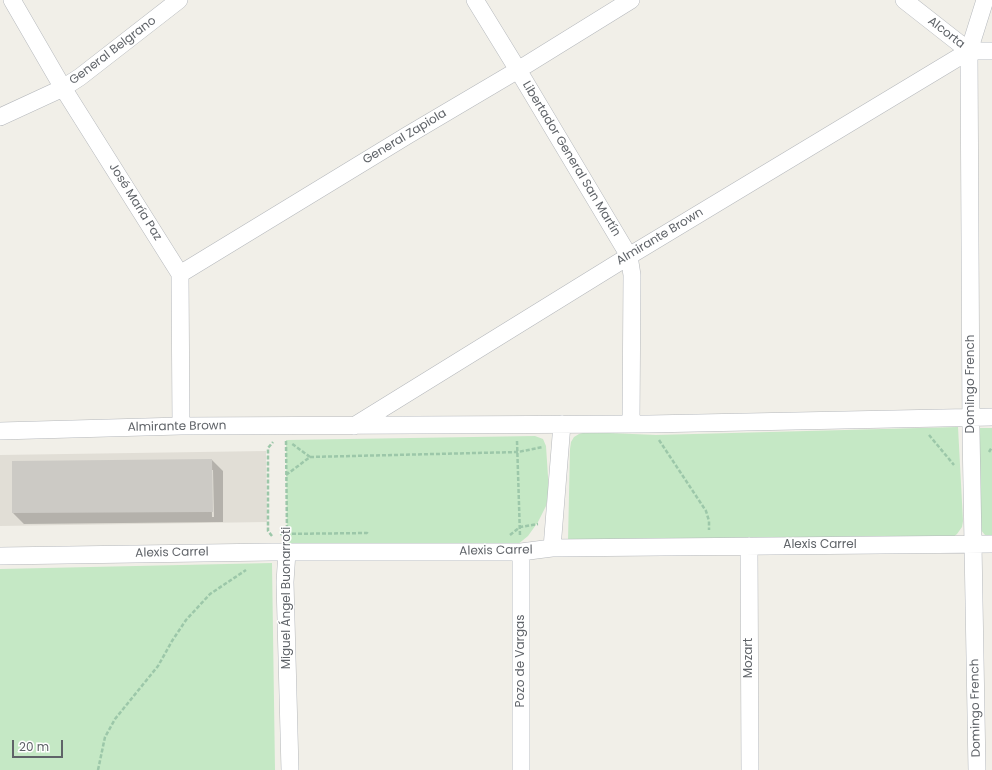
<!DOCTYPE html>
<html>
<head>
<meta charset="utf-8">
<style>
  body { margin:0 }
  #map { position:relative; width:992px; height:770px; overflow:hidden; background:#f1efe8; font-family:Poppins,sans-serif }
  canvas { display:block }
  .scale { position:absolute; left:12px; top:740px; width:51px; height:18px; box-sizing:border-box; border:2px solid #5f6368; border-top:0; padding-left:5px; font-size:12px; line-height:14px; white-space:nowrap; color:#5f6368; -webkit-text-stroke:3px #fff; paint-order:stroke }
</style>
</head>
<body>
<div id="map">
<canvas width="992" height="770"></canvas>
<div class="scale">20 m</div>
</div>
<script>
const g = document.querySelector('canvas').getContext('2d');
g.lineJoin = 'round';
function paint(path, color) { g.fillStyle = color; g.fill(path, 'evenodd'); }
const toPath = rows => new Path2D(rows.map(r => 'M' + r).join(''));
function stroke(path, color, width, dash) { g.strokeStyle = color; g.lineWidth = width; g.lineCap = dash ? 'butt' : 'round'; g.setLineDash(dash || []); g.stroke(path); }
function write(font, color, halo, rows, align = 'center') {
  g.font = font + ' Poppins,sans-serif'; g.lineWidth = 3; g.setLineDash([]); g.textBaseline = 'middle'; g.strokeStyle = halo; g.fillStyle = color; for (const [text, x, y, turn = 0] of rows) {
    g.save(); g.translate(x, y); g.rotate((+turn || 0) * Math.PI / 180); g.textAlign = isNaN(turn) ? turn : align; if (halo) g.strokeText(text, 0, 0); g.fillText(text, 0, 0); g.restore();
  }
}
const education = toPath([
  [266,451,267,522,0,526,0,455]
]);
const green = toPath([
  [958,427,963,521,962,527,957,534,952,538,568,541,570,449,571,442,574,437,579,434,586,432,656,435],
  [976,428,992,428,992,538,985,535,980,529],
  [535,436,543,439,546,446,549,492,546,506,538,522,528,536,517,545,287,547,286,440],
  [272,563,275,770,0,770,0,569]
]);
const shadow = toPath([
  [212,460,223,471,223,522,24,524,13,513],
  [211,470,213,470,214,517,212,517]
]);
const building = toPath([
  [212,459,213,512,12,513,12,461]
]);
const path = toPath([
  [929,435,954,465],
  [659,440,706,511,709,521,709,530],
  [286,441,287,534],
  [517,441,520,536],
  [989,452,992,447],
  [310,457,518,452,543,447],
  [286,475,310,457,291,443],
  [280,534,367,533,368,534],
  [510,535,520,527,538,524],
  [272,536,268,531,268,448,273,442],
  [98,770,105,737,115,719,158,666,172,641,186,620,210,594,246,570]
]);
const minor = toPath([
  [12,0,63,88,180,274,181,426],
  [475,0,518,70,629,256,632,275,631,424],
  [904,0,969,51],
  [969,51,992,51],
  [0,117,63,88,80,77,179,0],
  [180,274,408,135,518,70,631,0],
  [354,426,629,256,969,51],
  [0,431,181,426,649,424,992,417],
  [749,546,750,770],
  [552,548,562,424],
  [287,552,285,582,290,770],
  [521,552,521,770],
  [0,556,272,552,521,552,552,548,992,544],
  [977,770,971,431,969,51,985,0]
]);
const streetNames = [
  ["Alcorta",946,33,38],
  ["General Belgrano",113,51,-37],
  ["General Zapiola",405,137,-31],
  ["Libertador General San Martín",571,159,59],
  ["José María Paz",135,202,58],
  ["Almirante Brown",660,237,-31],
  ["Domingo French",971,384,-90],
  ["Almirante Brown",177,427,-1],
  ["Alexis Carrel",820,545],
  ["Alexis Carrel",496,551,-1],
  ["Alexis Carrel",172,553,-1],
  ["Miguel Ángel Buonarroti",287,598,-90],
  ["Mozart",749,658,-90],
  ["Pozo de Vargas",521,661,-90],
  ["Domingo French",976,708,-91]
];
paint(education, '#e1ded6');
paint(green, '#c5e8c5');
paint(shadow, '#0003');
paint(building, '#cccac5');
stroke(minor, '#b5b8bc', 18);
stroke(path, '#9cc7a9', 2.5, [4, 2]);
stroke(minor, '#fff', 17);
write('12px', '#5f6368', '#fff', streetNames);
</script>
</body>
</html>
